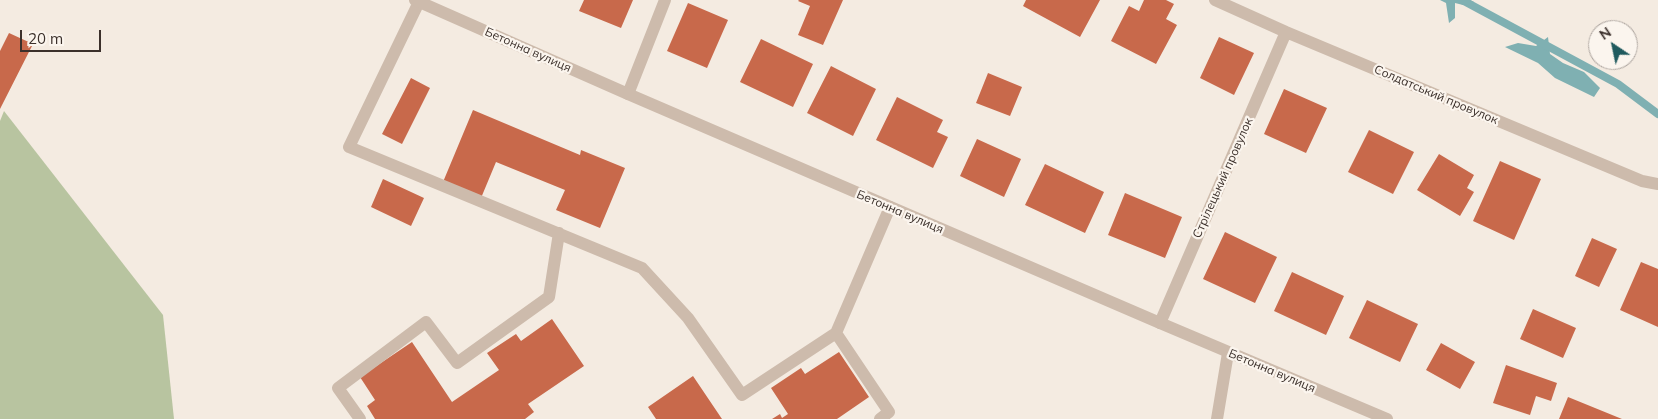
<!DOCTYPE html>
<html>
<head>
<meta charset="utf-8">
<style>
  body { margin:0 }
  #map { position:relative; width:1658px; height:419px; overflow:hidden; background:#f4ebe1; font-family:Mulish,sans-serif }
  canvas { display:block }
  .north { position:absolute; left:1588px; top:20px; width:50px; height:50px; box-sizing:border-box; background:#fbf5ee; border:1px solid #aea6a0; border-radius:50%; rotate:326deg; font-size:14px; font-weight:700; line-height:20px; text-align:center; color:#3b302b }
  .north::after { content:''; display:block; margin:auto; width:18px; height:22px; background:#1f5a5e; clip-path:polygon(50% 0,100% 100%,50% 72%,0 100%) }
  .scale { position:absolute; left:20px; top:30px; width:81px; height:22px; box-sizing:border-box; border:2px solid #3b302b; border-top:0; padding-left:6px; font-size:15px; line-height:18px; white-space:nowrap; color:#3b302b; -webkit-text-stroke:4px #fbf5ee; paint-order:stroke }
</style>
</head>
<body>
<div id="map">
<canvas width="1658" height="419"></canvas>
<div class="north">N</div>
<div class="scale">20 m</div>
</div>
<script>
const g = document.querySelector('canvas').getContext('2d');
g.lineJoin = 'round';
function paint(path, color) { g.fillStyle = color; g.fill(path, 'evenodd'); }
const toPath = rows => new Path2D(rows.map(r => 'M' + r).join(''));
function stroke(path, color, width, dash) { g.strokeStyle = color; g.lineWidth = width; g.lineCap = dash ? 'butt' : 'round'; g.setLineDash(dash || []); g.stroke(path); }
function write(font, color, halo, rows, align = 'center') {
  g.font = font + ' Mulish,sans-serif'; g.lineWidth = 4.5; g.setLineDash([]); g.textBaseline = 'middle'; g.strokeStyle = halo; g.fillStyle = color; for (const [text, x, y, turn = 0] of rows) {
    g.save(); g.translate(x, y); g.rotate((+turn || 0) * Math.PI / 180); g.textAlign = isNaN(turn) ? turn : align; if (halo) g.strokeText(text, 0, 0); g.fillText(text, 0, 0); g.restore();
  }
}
const green = toPath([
  [4,111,163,315,174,419,0,419,0,121]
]);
const water = toPath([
  [1440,0,1470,0,1474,2,1463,5,1455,3,1455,18,1449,23,1446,3],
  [1548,37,1550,54,1563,63,1584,72,1600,88,1594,97,1555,78,1538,63,1505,47,1518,43,1536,46]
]);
const stream = toPath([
  [1462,0,1618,84,1658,114]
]);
const building = toPath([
  [584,0,633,0,621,28,579,11],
  [799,0,843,0,823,45,798,35,810,6,798,1],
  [1026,0,1100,0,1080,37,1023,6],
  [1144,0,1166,0,1174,4,1166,19,1177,25,1156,64,1111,41,1129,6,1139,11],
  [688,3,728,20,707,68,667,51],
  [9,33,33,44,0,109,0,51],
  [1219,37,1254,53,1234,95,1200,78],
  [761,39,813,64,793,107,740,82],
  [831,66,876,89,853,136,807,113],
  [988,73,1022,87,1010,116,976,103],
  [411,78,430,88,402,144,382,134],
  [1284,89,1327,108,1306,153,1264,134],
  [897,97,943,120,937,132,948,137,933,168,876,140],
  [473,110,580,155,581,150,625,168,600,228,556,210,565,190,496,162,481,198,443,182],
  [1369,130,1414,152,1393,194,1348,172],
  [977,139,1021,159,1004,197,960,176],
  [1439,154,1474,175,1467,188,1474,192,1460,216,1417,190],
  [1500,161,1541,179,1514,240,1473,221],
  [1045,164,1104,192,1085,233,1025,205],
  [383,179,424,198,411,226,371,207],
  [1125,193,1182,217,1165,258,1108,235],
  [1225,232,1277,257,1255,303,1203,279],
  [1592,238,1617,249,1599,287,1575,276],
  [1641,262,1658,269,1658,327,1620,310],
  [1292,272,1344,296,1326,335,1274,311],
  [1367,300,1418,324,1400,362,1349,338],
  [1533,309,1576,328,1563,358,1520,339],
  [552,319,584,366,528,404,534,412,525,419,375,419,367,406,375,400,360,377,412,342,452,402,499,370,487,353,516,334,521,341],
  [1441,343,1475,362,1460,389,1426,370],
  [839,352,869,397,837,419,772,419,780,414,782,418,788,414,771,388,801,368,805,374],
  [1506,365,1557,383,1551,401,1536,396,1530,415,1493,403],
  [693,376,722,419,656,419,648,407],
  [1568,397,1622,419,1559,419]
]);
const service = toPath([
  [419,2,349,147,642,268,688,318,742,395,836,333,890,207],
  [836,333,889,412,880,419],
  [360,419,338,388,426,322,457,363,549,297,559,233]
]);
const minor = toPath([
  [1215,0,1286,32,1642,181,1658,184],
  [628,94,665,0],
  [1160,323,1286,32],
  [1217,419,1228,353]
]);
const tertiary = toPath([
  [415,0,628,94,1160,323,1387,419]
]);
const streetNames = [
  ["Бетонна вулиця",528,50,24],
  ["Солдатський провулок",1436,95,23],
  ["Стрілецький провулок",1223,178,-66],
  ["Бетонна вулиця",900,212,23],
  ["Бетонна вулиця",1272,371,23]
];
paint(green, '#b8c4a0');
paint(water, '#7fb0b2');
stroke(stream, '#7fb0b2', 8);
paint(building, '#c8694b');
stroke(service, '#cdbbac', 12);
stroke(minor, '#cdbbac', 12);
stroke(tertiary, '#cdbbac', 12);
write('12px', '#3b302b', '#fbf5ee', streetNames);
</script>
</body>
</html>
